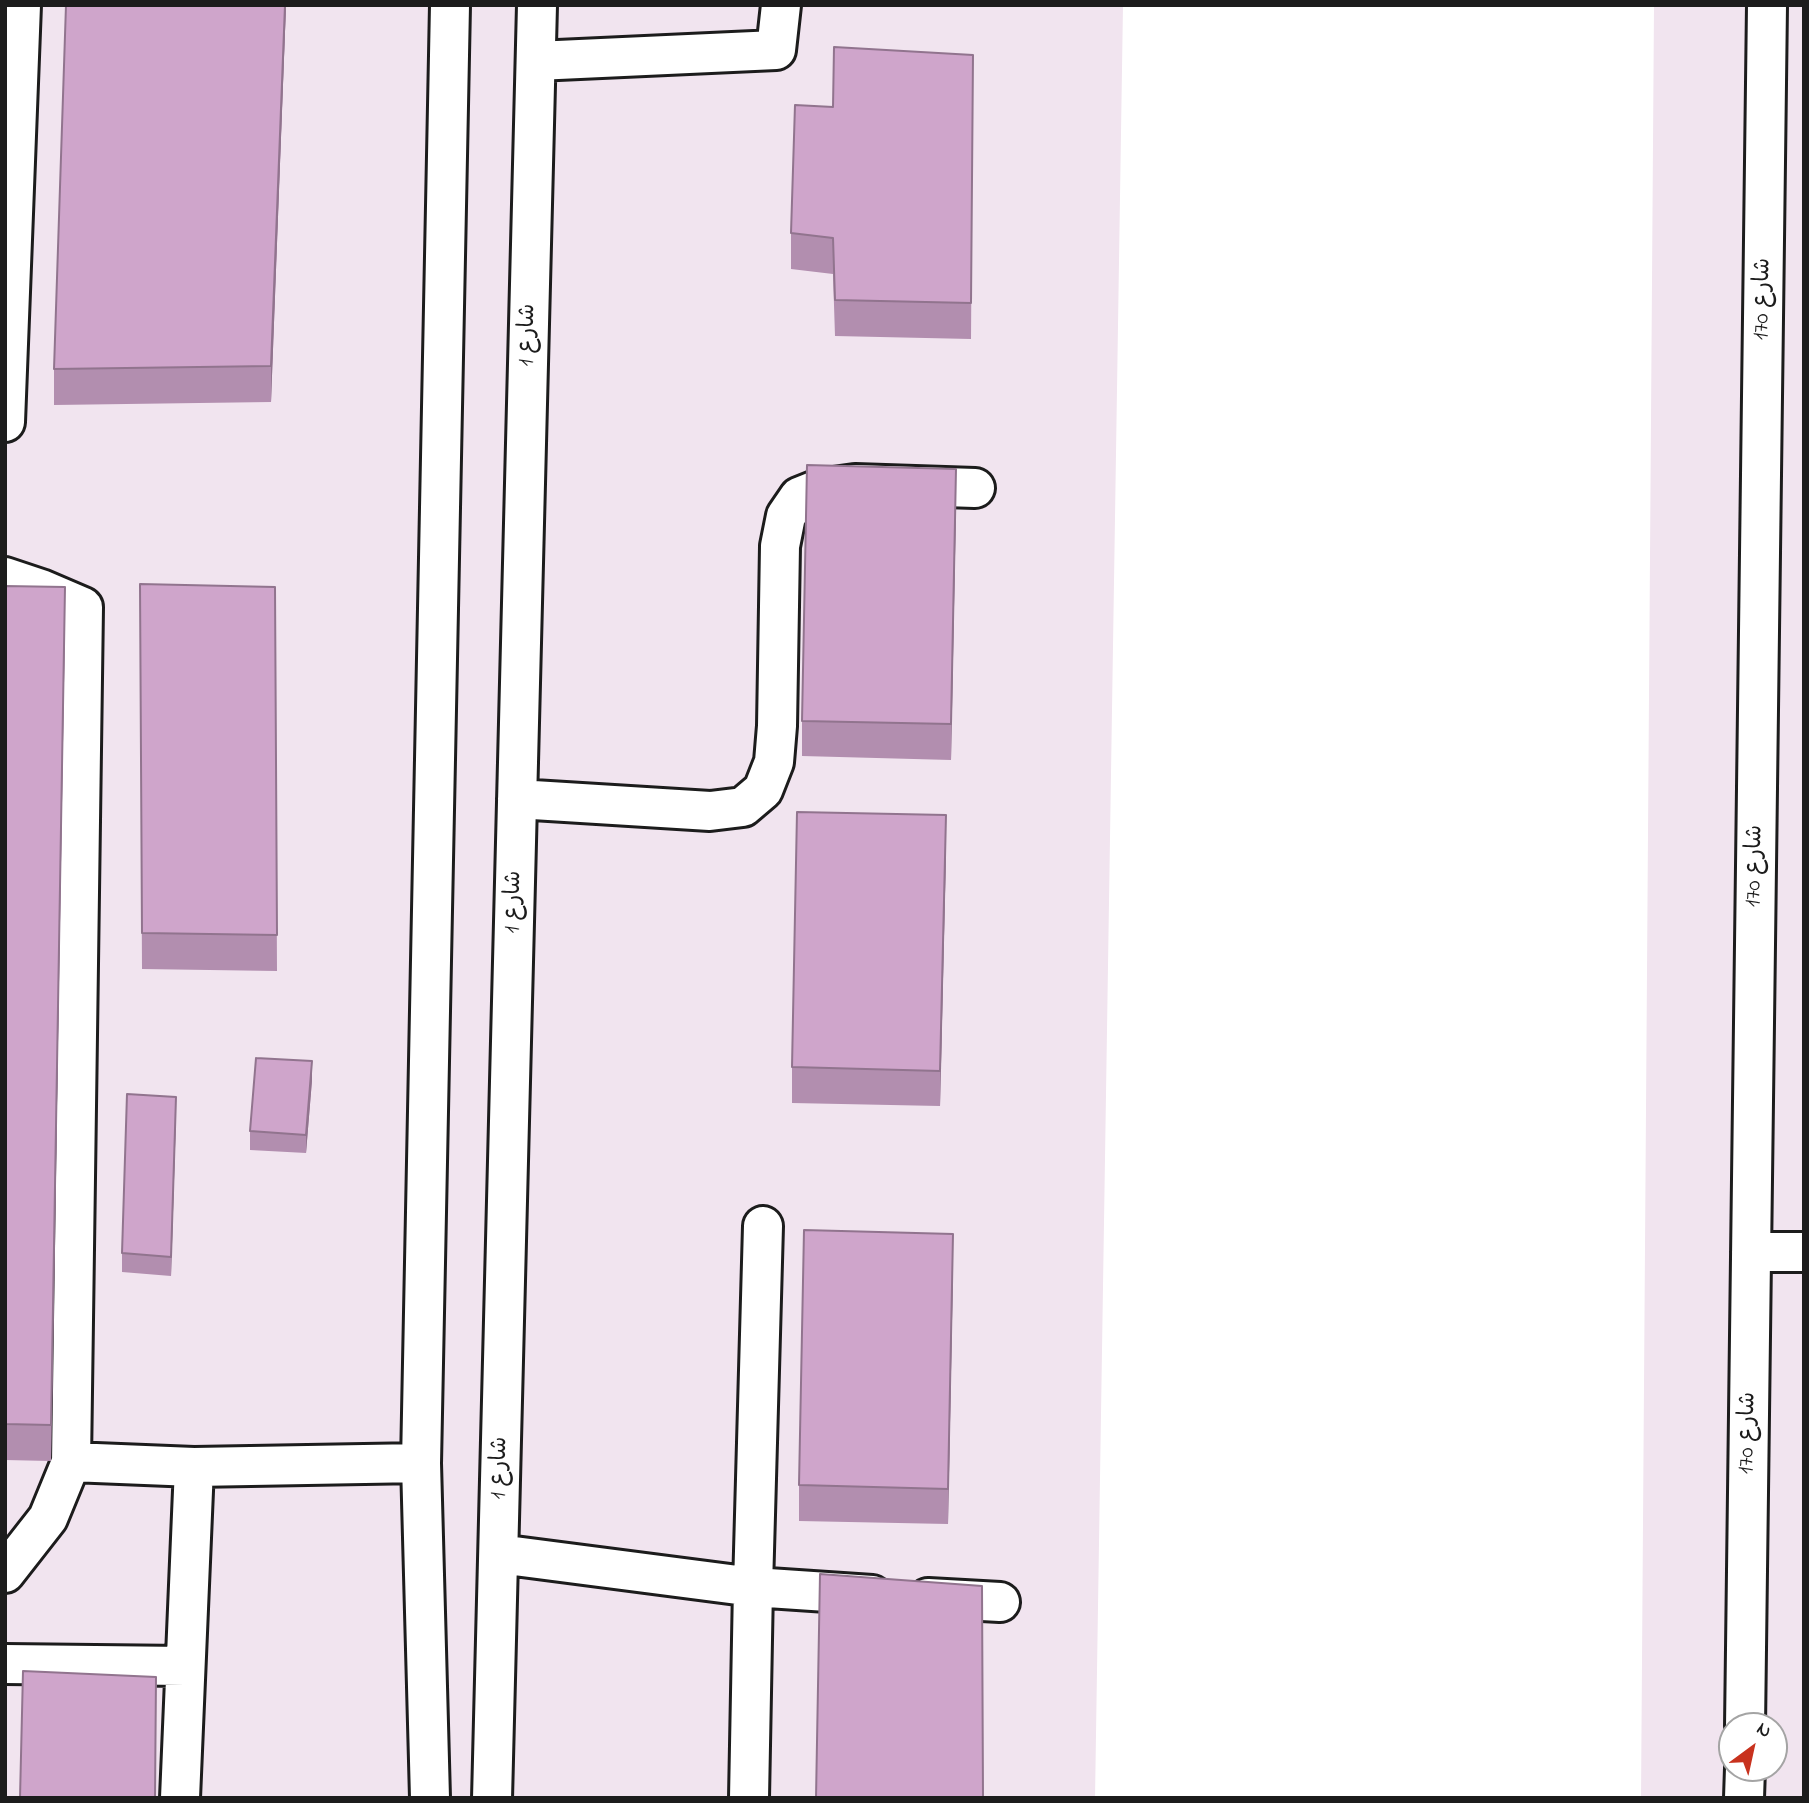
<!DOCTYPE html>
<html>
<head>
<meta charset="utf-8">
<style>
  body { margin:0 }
  #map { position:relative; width:1809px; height:1803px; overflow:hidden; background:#fff; font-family:"Indie Flower",sans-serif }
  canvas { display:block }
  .frame { position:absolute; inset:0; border:7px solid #1c1c1c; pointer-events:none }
  .north { position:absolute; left:1718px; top:1712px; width:70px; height:70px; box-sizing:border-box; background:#fff; border:2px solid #a4a4a4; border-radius:50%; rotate:33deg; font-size:19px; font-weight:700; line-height:28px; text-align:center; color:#1c1c1c }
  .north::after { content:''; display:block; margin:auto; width:24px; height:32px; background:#c8321e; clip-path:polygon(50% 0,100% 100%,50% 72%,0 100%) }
</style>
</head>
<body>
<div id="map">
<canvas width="1809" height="1803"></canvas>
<div class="frame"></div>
<div class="north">N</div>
</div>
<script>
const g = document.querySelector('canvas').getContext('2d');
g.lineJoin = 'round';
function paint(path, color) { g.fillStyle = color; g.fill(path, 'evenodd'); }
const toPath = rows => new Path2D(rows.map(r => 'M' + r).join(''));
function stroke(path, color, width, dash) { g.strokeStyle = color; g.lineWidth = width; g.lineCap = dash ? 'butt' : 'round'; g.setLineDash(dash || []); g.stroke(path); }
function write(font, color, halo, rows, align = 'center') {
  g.font = font + ' "Indie Flower","Playpen Sans Arabic",sans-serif'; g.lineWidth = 7; g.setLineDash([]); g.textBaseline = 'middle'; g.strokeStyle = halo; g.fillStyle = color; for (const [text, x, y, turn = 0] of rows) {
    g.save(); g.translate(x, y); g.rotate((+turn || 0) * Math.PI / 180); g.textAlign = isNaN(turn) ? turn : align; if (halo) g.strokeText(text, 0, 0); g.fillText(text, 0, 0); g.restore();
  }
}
const built = toPath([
  [5,5,1123,5,1095,1798,5,1798],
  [1654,5,1804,5,1804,1798,1641,1798],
  [1732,1726,1774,1726,1774,1768,1732,1768]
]);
const minor = toPath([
  [536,61,776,50,781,5],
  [5,422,21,5],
  [5,577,41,589,83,607,71,1462],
  [517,799,710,811,743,807,763,790,774,762,777,726,780,546,786,516,799,497,819,489,855,484,975,488],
  [1751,1252,1804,1252],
  [499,1554,753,1587,763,1226],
  [5,1573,48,1518,71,1462,194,1467,421,1463],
  [928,1598,1000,1602],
  [5,1664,185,1666],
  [1745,1726,1767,5],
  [180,1798,194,1467],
  [430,1798,421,1463,450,5],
  [492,1798,537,5],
  [749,1798,753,1587,872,1595],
  [1744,1798,1745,1768]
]);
const wall = toPath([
  [66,5,286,5,271,402,54,405,54,369],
  [973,55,971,339,835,336,833,274,791,269,791,233,833,107],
  [956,505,951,760,802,756,802,721],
  [140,584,275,587,277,971,142,969],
  [5,586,65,623,51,1461,5,1460],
  [946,851,940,1106,792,1103,792,1067],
  [312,1080,306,1153,250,1150,250,1131],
  [176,1116,171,1276,122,1272,122,1253],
  [953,1270,948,1524,799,1521,799,1485]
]);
const shadedWall = toPath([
  [285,5,286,5,271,402,271,366],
  [956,469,956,505,951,760,951,724],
  [65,587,65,623,51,1461,51,1425],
  [946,815,946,851,940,1106,940,1071],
  [312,1061,312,1080,306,1153,306,1135],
  [176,1097,176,1116,171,1276,171,1257],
  [953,1234,953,1270,948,1524,948,1489]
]);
const building = toPath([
  [66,5,285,5,271,366,54,369,66,5],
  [834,47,973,55,971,303,835,300,833,238,791,233,795,105,833,107,834,47],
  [807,465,956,469,951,724,802,721,807,465],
  [140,584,275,587,277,935,142,933,140,584],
  [5,586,65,587,51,1425,5,1424,5,586],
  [797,812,946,815,940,1071,792,1067,797,812],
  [256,1058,312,1061,306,1135,250,1131,256,1058],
  [127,1094,176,1097,171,1257,122,1253,127,1094],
  [804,1230,953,1234,948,1489,799,1485,804,1230],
  [820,1574,982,1586,983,1798,816,1798,820,1574],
  [23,1671,156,1677,155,1798,20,1798,23,1671]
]);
const streetNames = [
  ["شارع 170",1764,299,-89],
  ["شارع 1",529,335,-89],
  ["شارع 170",1756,866,-89],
  ["شارع 1",515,902,-89],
  ["شارع 170",1749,1433,-89],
  ["شارع 1",501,1468,-89]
];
paint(built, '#f1e4ef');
stroke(minor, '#1c1c1c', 44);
stroke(minor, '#fff', 38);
paint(wall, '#b28eaf');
paint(shadedWall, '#91748e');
paint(building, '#cfa5cb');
stroke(building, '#91748e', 2);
write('23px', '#1c1c1c', '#fff', streetNames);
</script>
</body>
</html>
